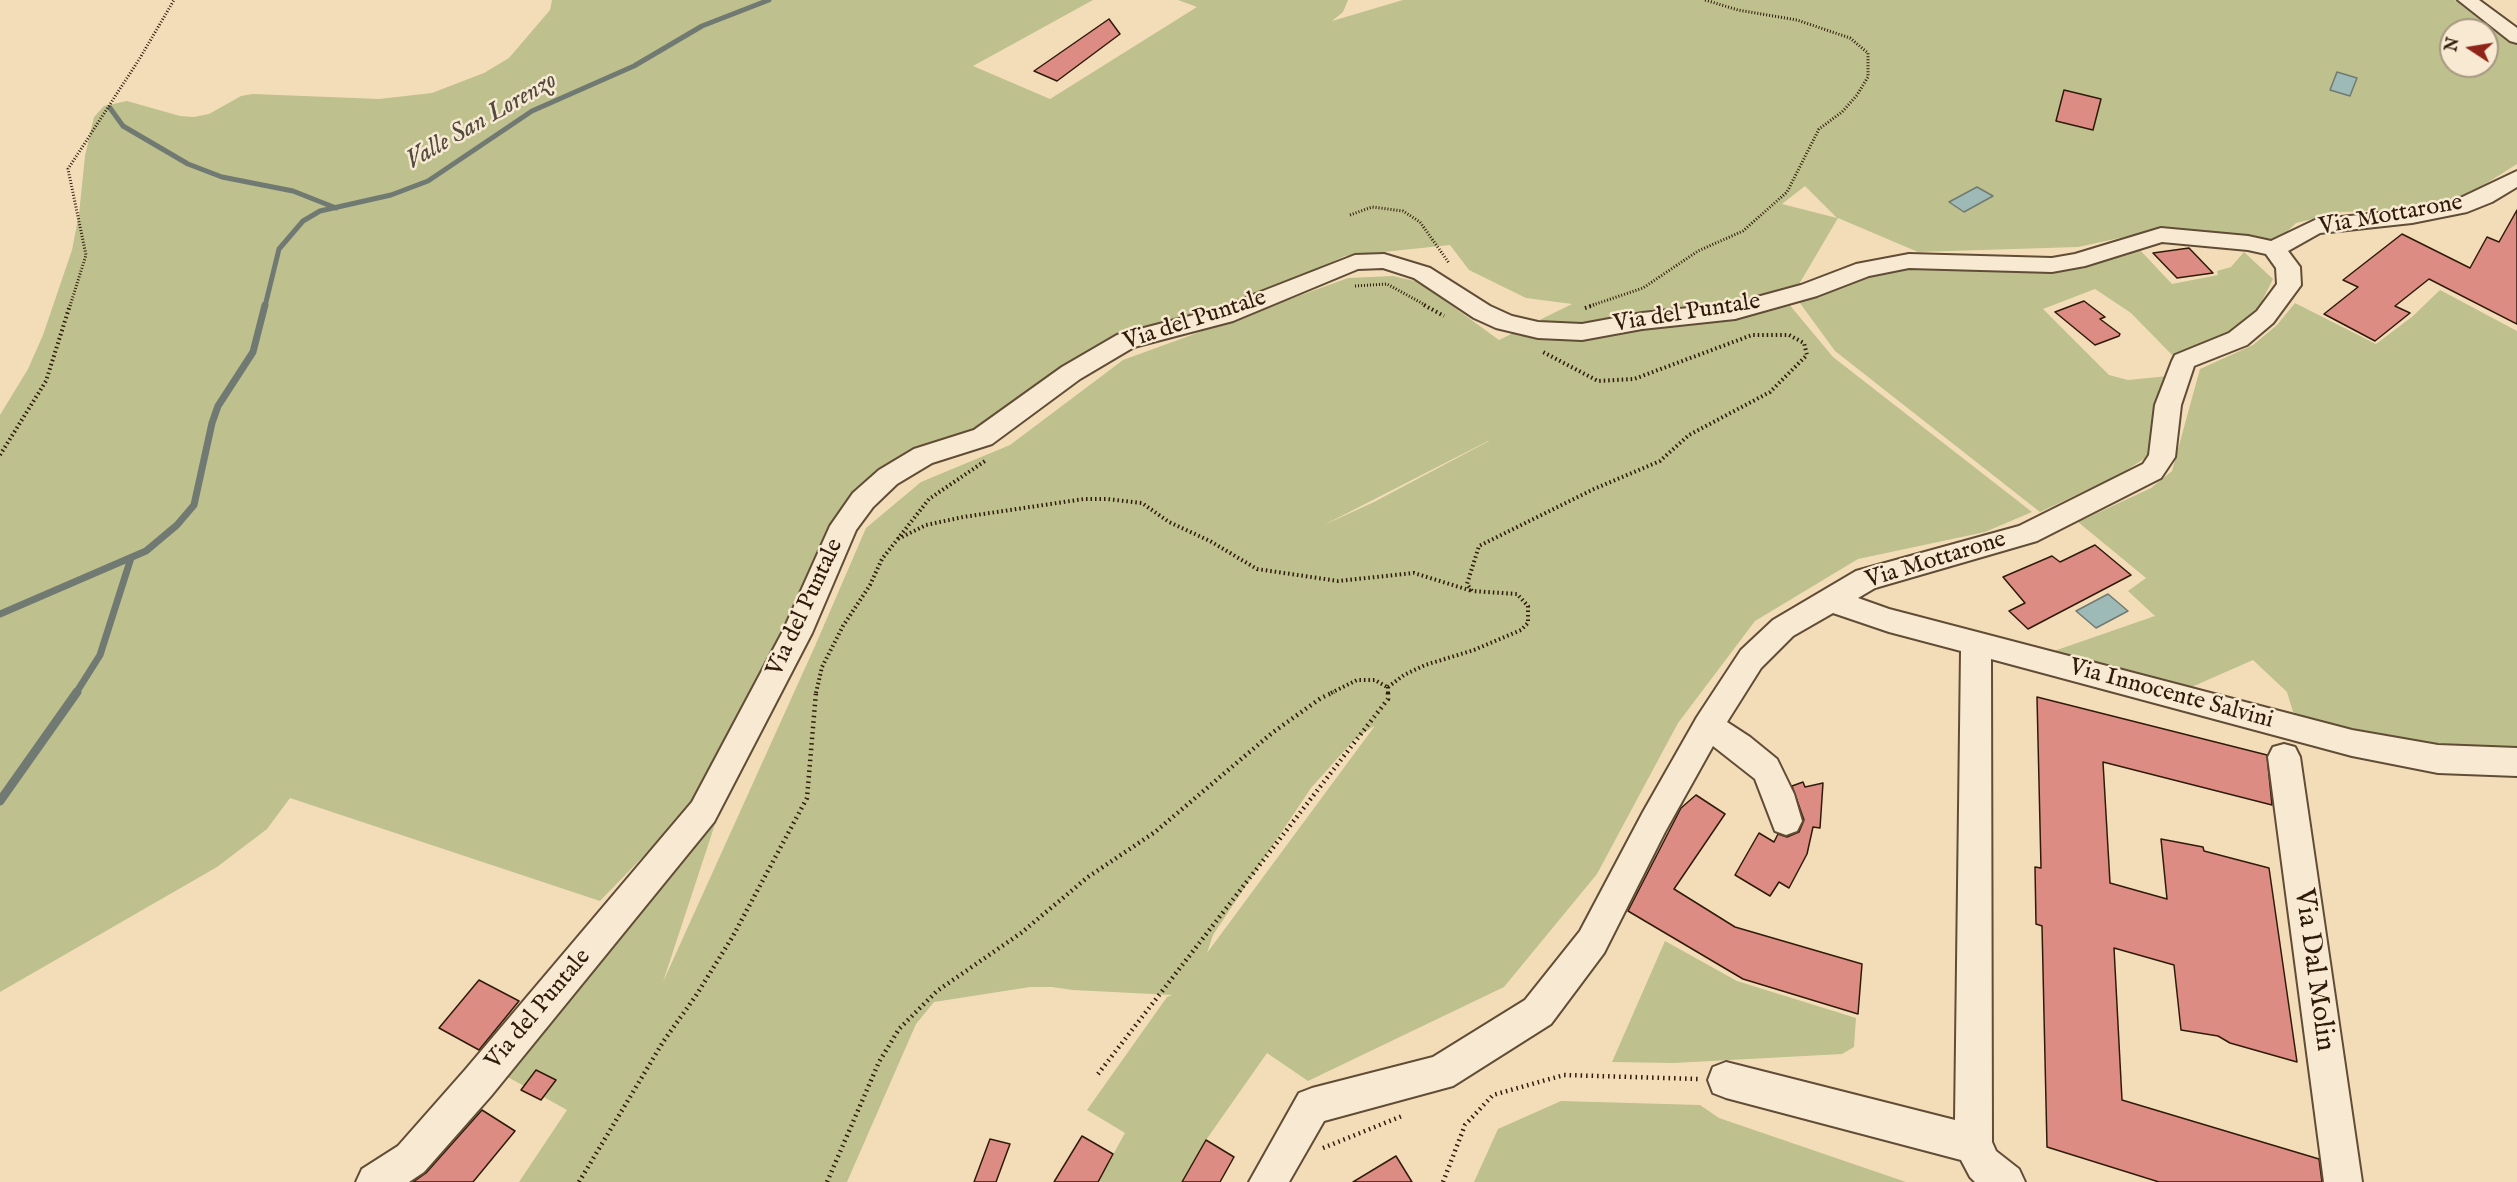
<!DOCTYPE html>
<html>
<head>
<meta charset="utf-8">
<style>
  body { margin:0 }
  #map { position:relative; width:2517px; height:1182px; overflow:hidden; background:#f3ddb9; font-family:"IM FELL English",serif }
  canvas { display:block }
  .north { position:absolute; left:2439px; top:18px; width:60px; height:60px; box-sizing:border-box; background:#f7e9d2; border:2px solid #a79782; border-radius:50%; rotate:282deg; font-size:16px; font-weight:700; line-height:24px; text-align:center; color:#301b0b }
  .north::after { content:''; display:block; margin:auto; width:21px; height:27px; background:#8f2418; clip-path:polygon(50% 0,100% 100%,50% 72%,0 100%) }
</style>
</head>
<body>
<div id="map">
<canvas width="2517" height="1182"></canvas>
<div class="north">N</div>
</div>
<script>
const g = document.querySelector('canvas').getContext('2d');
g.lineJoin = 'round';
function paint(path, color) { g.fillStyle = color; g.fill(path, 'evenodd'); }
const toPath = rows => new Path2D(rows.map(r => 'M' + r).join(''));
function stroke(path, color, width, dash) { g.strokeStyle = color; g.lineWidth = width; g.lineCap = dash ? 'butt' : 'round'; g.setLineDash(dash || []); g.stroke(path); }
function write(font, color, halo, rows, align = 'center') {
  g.font = font + ' "IM FELL English",serif'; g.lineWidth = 5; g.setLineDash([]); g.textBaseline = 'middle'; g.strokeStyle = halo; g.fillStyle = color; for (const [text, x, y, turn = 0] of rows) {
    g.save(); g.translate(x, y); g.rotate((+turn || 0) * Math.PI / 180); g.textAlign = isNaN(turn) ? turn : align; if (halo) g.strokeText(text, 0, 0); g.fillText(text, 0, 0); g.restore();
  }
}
const green = toPath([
  [552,0,1093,0,973,66,1050,99,1197,7,1178,0,1348,0,1343,12,1332,21,1403,0,2455,0,2517,44,2517,164,2460,200,2423,208,2342,212,2296,223,2276,242,2157,230,2078,247,1918,252,1838,218,1788,303,1833,357,2032,512,1985,532,1858,559,1755,621,1678,723,1597,874,1504,987,1308,1081,1267,1053,1206,1140,1182,1182,1098,1182,1125,1133,1087,1110,1167,997,1172,995,1073,990,1052,987,1030,987,934,1002,916,1024,847,1182,519,1182,567,1110,497,1071,717,818,663,982,815,646,866,528,921,482,1010,445,1123,360,1348,278,1393,276,1419,282,1499,340,1572,304,1526,298,1469,270,1450,245,1345,256,1249,300,1092,349,969,437,910,450,860,485,829,528,775,649,688,810,600,901,290,798,267,829,217,867,0,992,0,415,28,369,43,335,72,250,79,214,85,156,94,117,104,106,127,101,180,116,194,117,209,114,241,96,253,94,379,99,432,93,484,73,509,58,550,10],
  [2451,30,2487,30,2487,66,2451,66],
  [1805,186,1837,218,1782,204],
  [1489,441,1374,502,1324,525,1488,441],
  [1374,726,1374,727,1207,953,1213,935,1311,788,1354,740],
  [2139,249,2172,284,2218,275,2217,271,2231,267,2244,252,2273,279,2257,311,2234,336,2175,358,2131,313,2095,289,2043,309,2109,375,2128,380,2168,376,2150,455,2119,475,2040,512,1835,351,1797,299,1881,271,1919,265,2055,269],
  [2440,290,2517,331,2517,750,2482,749,2393,739,2313,720,2293,712,2287,692,2253,660,2187,689,2054,651,2155,616,2128,591,2146,578,2078,522,2151,488,2172,471,2200,369,2253,345,2277,325,2295,303,2376,344,2413,316],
  [1665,941,1737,981,1856,1018,1854,1047,1842,1054,1674,1063,1612,1062],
  [1561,1101,1700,1105,1719,1118,1906,1182,1474,1182,1498,1129]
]);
const water = toPath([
  [2337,72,2357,78,2350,96,2330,90,2337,72],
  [1977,187,1993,196,1964,212,1949,202,1977,187],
  [2108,594,2128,611,2096,628,2076,611,2108,594]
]);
const streamFar2 = toPath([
  [110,108,123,126,188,164,222,177,293,191,336,208],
  [265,306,279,249,303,221,320,211,391,195,428,181,532,111,634,66,702,26,769,0]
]);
const streamFar1 = toPath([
  [0,614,146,551,177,525,194,505,212,423,218,406,253,352,265,305],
  [76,693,100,655,131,558]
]);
const stream = toPath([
  [0,801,77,692]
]);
const building = toPath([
  [1109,19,1120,34,1057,81,1034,71,1109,19],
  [2064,90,2101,99,2093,130,2056,121,2064,90],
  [2517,210,2517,324,2429,279,2395,306,2410,313,2375,341,2324,314,2358,287,2343,280,2402,234,2470,268,2487,237,2499,242,2517,210],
  [2189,248,2213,273,2177,278,2153,253,2189,248],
  [2084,301,2105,317,2100,319,2120,334,2119,336,2095,345,2055,312,2084,301],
  [2095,545,2131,575,2028,629,2009,611,2025,603,2003,577,2052,556,2060,562,2095,545],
  [2037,697,2267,755,2272,805,2103,762,2110,883,2167,899,2161,839,2203,847,2204,851,2269,868,2297,1062,2230,1043,2218,1036,2181,1030,2174,965,2114,948,2122,1100,2319,1159,2322,1182,2159,1182,2047,1147,2042,926,2036,924,2035,867,2041,868,2037,697],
  [1803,782,1805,787,1823,783,1820,828,1813,827,1807,854,1789,888,1779,882,1770,896,1735,875,1759,833,1774,842,1778,834,1787,837,1799,832,1804,820,1792,786,1803,782],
  [1696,795,1725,814,1674,889,1735,927,1862,964,1858,1014,1743,979,1628,911,1681,808,1696,795],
  [479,980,519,1001,479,1050,439,1028,479,980],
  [536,1070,556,1080,541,1100,521,1090,536,1070],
  [482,1110,515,1131,473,1182,413,1182,426,1173,482,1110],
  [1082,1136,1113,1154,1098,1182,1054,1182,1082,1136],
  [990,1139,1010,1144,996,1182,974,1182,990,1139],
  [1206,1140,1234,1157,1220,1182,1182,1182,1206,1140],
  [1396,1156,1412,1182,1353,1182,1396,1156]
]);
const pathFar2 = toPath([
  [1350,215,1372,207,1403,211,1420,222,1449,263],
  [1355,286,1387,284,1427,306],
  [70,306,86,255,68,169,140,58,174,0],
  [1590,306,1643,288,1698,251,1743,231,1787,192,1819,129,1842,112,1857,95,1868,77,1868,53,1850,38,1797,20,1738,10,1705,0]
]);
const pathFar1 = toPath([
  [1424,305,1444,316],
  [1585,308,1594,305],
  [0,455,46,381,70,305],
  [898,539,926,525,963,517,1084,499,1107,499,1142,503,1169,522,1210,541,1257,569,1338,581,1414,573,1472,591],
  [1388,687,1404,675,1425,665,1474,650,1521,630,1528,623,1528,606,1517,594,1472,591,1467,584,1479,546,1594,489,1660,461,1689,435,1770,392,1807,355,1804,343,1789,335,1752,335,1634,379,1598,381,1543,352],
  [1388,687,1388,693],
  [816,693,822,667,843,626,870,585,882,559,929,499,985,461],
  [1331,693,1357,680,1375,680,1387,687]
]);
const path = toPath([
  [1098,1074,1388,699,1388,692],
  [1323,1148,1402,1116],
  [579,1182,663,1042,697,994,733,936,807,798,816,692],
  [827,1182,879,1062,899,1029,937,991,1021,933,1088,877,1155,832,1272,733,1321,698,1334,692],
  [1443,1182,1465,1125,1493,1095,1564,1075,1699,1079]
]);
const minor = toPath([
  [2458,0,2479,0,2517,28,2517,43,2510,41,2458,0],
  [2517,171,2517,187,2492,202,2467,212,2412,223,2320,233,2288,251,2300,267,2301,285,2273,323,2247,345,2194,366,2181,405,2175,457,2161,478,2037,541,1875,588,1858,598,1889,609,2352,730,2438,745,2517,748,2517,776,2438,773,2352,756,1991,659,1992,1142,1996,1151,2019,1169,2025,1182,1975,1182,1970,1177,1961,1160,1726,1098,1713,1093,1708,1080,1713,1067,1726,1062,1955,1120,1961,651,1889,632,1833,613,1793,636,1761,668,1727,722,1750,737,1777,759,1794,794,1802,821,1797,831,1786,835,1775,831,1755,779,1713,746,1665,832,1604,953,1551,1024,1453,1086,1324,1121,1289,1182,1249,1182,1299,1093,1312,1088,1433,1057,1525,1000,1580,931,1643,812,1697,717,1741,650,1773,620,1856,571,2019,526,2143,464,2149,455,2155,405,2172,361,2175,355,2229,333,2257,311,2277,284,2276,268,2266,254,2248,250,2162,242,2085,266,2052,272,1909,268,1869,276,1817,296,1735,319,1642,329,1582,340,1538,338,1496,328,1474,318,1414,278,1383,268,1358,269,1233,321,1134,347,1080,379,992,444,932,463,897,484,873,507,856,530,812,633,714,822,491,1096,424,1172,409,1182,356,1182,362,1169,398,1146,465,1070,692,802,783,631,830,526,853,493,879,470,914,449,974,430,1062,367,1117,335,1217,309,1355,255,1384,254,1430,268,1490,306,1512,316,1538,322,1582,324,1642,313,1735,303,1801,285,1856,264,1909,254,2052,258,2075,254,2161,228,2248,236,2271,241,2315,220,2412,209,2454,201,2517,171],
  [2284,744,2295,747,2300,757,2362,1182,2324,1182,2268,757,2273,747,2284,744]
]);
const streetNames = [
  ["Via Mottarone",2391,216,-10],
  ["Via del Puntale",1687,314,-9],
  ["Via del Puntale",1195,321,-18],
  ["Via Mottarone",1936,561,-17],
  ["Via del Puntale",806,608,-65],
  ["Via Innocente Salvini",2171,695,15],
  ["Via del Puntale",539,1010,-50]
];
const waterNames = [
  ["Valle San Lorenzo",482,122,-30]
];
const nearStreetnames = [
  ["Via Dal Molin",2313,970,82]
];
paint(green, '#bec08d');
paint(water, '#9dbab7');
stroke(water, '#717a72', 1.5);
stroke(streamFar2, '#717a72', 5);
stroke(streamFar1, '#717a72', 7);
stroke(stream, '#717a72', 9);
paint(building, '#dc8c82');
stroke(building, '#301b0b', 1.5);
stroke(minor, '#614c36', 4);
stroke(pathFar2, '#301b0b', 3, [1, 2]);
stroke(pathFar1, '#301b0b', 4, [1.5, 3]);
stroke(path, '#301b0b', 4.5, [1.5, 4]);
paint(minor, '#f7e9d2');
write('24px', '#301b0b', '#f7e9d2', streetNames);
write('italic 26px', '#514b3f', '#f7e9d2', waterNames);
write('28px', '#301b0b', '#f7e9d2', nearStreetnames);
</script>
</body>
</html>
